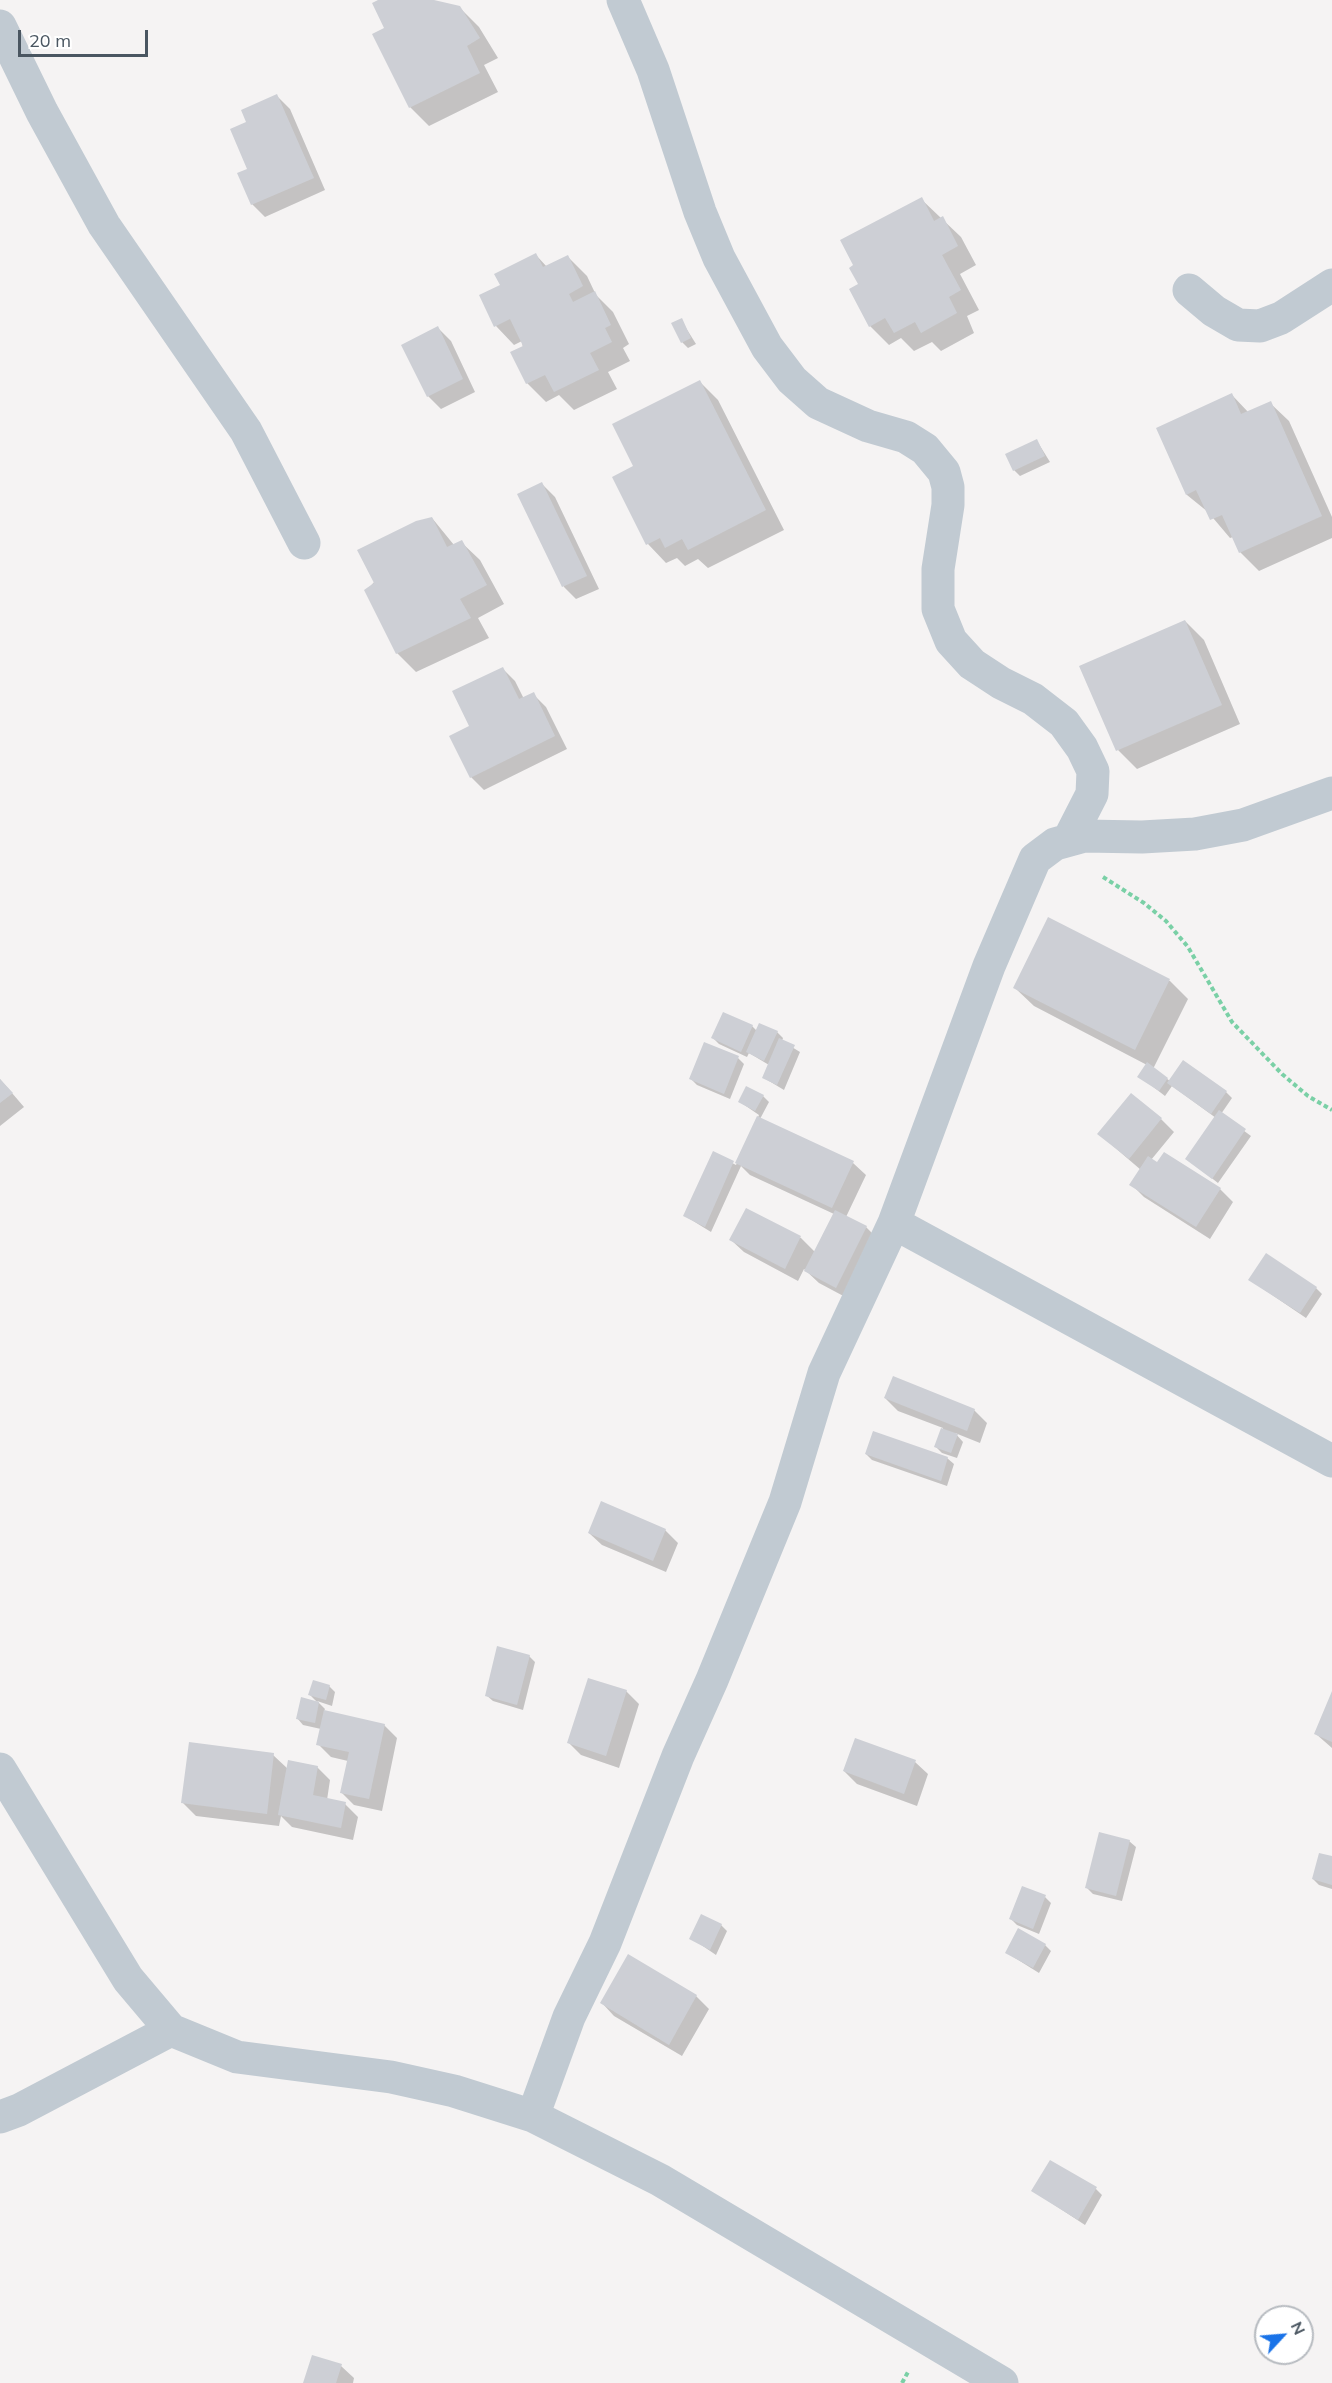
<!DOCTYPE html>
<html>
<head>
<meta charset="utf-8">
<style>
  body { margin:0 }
  #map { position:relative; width:1332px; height:2383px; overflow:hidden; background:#f5f3f3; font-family:Mulish,sans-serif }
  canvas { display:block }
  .north { position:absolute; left:1254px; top:2305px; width:60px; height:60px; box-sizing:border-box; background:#fff; border:2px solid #b7bbc0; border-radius:50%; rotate:64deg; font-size:16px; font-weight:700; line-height:24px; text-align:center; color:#4a5661 }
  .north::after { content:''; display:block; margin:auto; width:21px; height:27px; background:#1a73e8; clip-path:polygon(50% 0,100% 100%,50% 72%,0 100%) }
  .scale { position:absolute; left:18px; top:30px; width:130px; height:27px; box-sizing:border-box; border:3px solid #4a5661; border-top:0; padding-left:8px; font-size:18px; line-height:21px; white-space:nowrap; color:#4a5661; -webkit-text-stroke:4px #fff; paint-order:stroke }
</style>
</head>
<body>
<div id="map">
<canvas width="1332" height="2383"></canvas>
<div class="north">N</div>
<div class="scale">20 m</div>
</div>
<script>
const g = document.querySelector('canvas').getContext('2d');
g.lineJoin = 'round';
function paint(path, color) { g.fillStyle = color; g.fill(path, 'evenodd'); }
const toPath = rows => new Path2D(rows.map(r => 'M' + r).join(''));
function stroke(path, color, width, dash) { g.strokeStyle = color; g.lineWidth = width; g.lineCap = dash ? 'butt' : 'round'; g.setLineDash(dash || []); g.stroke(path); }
const shadow = toPath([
  [381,0,430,0,459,7,479,27,498,58,484,65,498,92,429,126,410,107,386,28],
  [277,96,290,109,325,190,265,217,252,204,248,123],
  [921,199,961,237,976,265,960,274,979,310,967,316,974,333,941,351,932,342,914,351,901,338,889,345,870,326,860,284],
  [536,255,547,267,568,257,587,276,596,295,613,312,629,344,623,348,630,361,608,372,617,389,574,410,559,395,546,402,527,383,522,341,514,345,496,326,502,286],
  [681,320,696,344,688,348,682,342],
  [438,328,451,341,475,392,441,409,428,396],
  [700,382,718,400,784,530,708,568,698,559,685,566,677,558,666,563,648,544,636,467],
  [1232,395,1249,413,1270,403,1289,421,1332,517,1332,538,1259,571,1240,552,1233,537,1230,538,1208,512,1187,495,1158,429],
  [1037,441,1050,462,1020,476,1014,470],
  [542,484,555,497,599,589,576,599,564,587,519,495],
  [432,518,454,545,461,542,480,560,504,604,478,618,489,638,416,672,397,653,366,591],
  [1185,621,1204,640,1240,724,1137,769,1118,750],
  [502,668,515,681,524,699,533,694,546,707,567,749,484,790,471,777,471,726],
  [1049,919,1170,981,1188,999,1153,1069,1170,1081,1226,1092,1232,1098,1221,1114,1251,1136,1218,1183,1187,1159,1216,1118,1172,1086,1165,1096,1139,1076,1147,1065,1034,1006,1015,988],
  [752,1026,757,1031,777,1032,783,1038,782,1041,800,1052,784,1090,764,1078,769,1065,749,1053,747,1057,719,1044,713,1038],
  [738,1058,744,1064,730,1099,697,1085,691,1079],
  [0,1079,24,1107,0,1126],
  [763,1096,769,1102,760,1119,853,1163,866,1175,846,1217,866,1227,879,1240,849,1299,819,1283,804,1269,798,1281,744,1252,731,1240,747,1210,801,1238,815,1252,834,1214,750,1175,741,1166,711,1232,685,1216,713,1153,736,1165,759,1115,740,1102],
  [1161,1119,1174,1132,1151,1160,1158,1164,1164,1154,1220,1189,1233,1202,1210,1239,1144,1197,1131,1184,1141,1170,1099,1134],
  [1250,1280,1316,1288,1322,1294,1306,1318],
  [885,1398,974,1410,987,1423,980,1443,955,1433,963,1442,957,1458,942,1453,936,1447,943,1428,898,1411],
  [866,1454,947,1458,954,1464,947,1486,872,1460],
  [665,1530,678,1543,666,1572,602,1545,589,1533],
  [529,1656,535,1662,523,1710,493,1701,486,1695],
  [329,1686,335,1692,332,1706,317,1701,325,1709,324,1711,384,1725,397,1738,382,1811,354,1805,341,1792,348,1761,331,1757,318,1744,321,1729,303,1725,297,1718,318,1703,310,1695],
  [626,1691,639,1704,619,1768,581,1755,569,1743],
  [1332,1695,1332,1748,1316,1734],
  [273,1755,288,1769,317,1767,330,1780,327,1800,345,1804,358,1817,353,1840,292,1827,281,1816,279,1826,196,1816,183,1803],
  [915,1762,928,1774,917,1806,857,1784,844,1771],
  [1129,1841,1136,1847,1122,1901,1093,1894,1087,1888],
  [1332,1858,1332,1889,1319,1885,1313,1879],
  [1045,1897,1051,1903,1039,1934,1017,1925,1011,1919],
  [721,1925,727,1931,716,1955,691,1938],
  [1045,1945,1051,1951,1039,1973,1007,1953],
  [696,1996,709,2009,682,2056,614,2016,602,2003],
  [1096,2189,1102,2195,1085,2225,1033,2191],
  [341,2366,354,2378,353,2383,305,2383]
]);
const building = toPath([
  [378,0,434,0,460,6,480,38,467,46,480,73,409,108,372,34,384,28,372,3],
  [277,94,314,178,251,205,237,173,247,169,230,129,246,122,241,110],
  [922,197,934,221,943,216,958,246,942,255,961,290,949,297,957,313,921,333,915,322,894,333,885,318,869,327,849,289,858,284,849,268,853,265,840,240],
  [536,253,543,267,568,255,583,286,569,294,573,302,595,291,611,325,605,328,612,342,590,353,599,370,554,392,545,375,526,384,510,352,523,346,510,319,494,327,479,295,500,285,494,274],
  [682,318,691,338,681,343,671,323],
  [438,326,463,379,427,397,401,345],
  [700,380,766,510,688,550,682,539,665,548,660,538,646,545,612,477,633,466,612,424],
  [1232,393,1241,414,1271,401,1322,516,1239,553,1222,515,1210,520,1196,490,1186,495,1156,428],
  [1037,439,1045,456,1013,471,1005,454],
  [542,482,587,576,562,587,517,494],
  [432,517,447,547,462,540,487,585,460,599,471,618,396,654,364,590,374,583,357,550,416,521],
  [1185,620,1222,705,1116,751,1079,666],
  [503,667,519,699,534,692,555,736,470,778,449,736,469,726,452,691],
  [1048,917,1170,979,1135,1050,1013,988],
  [723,1012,753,1025,741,1052,711,1038],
  [759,1023,778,1031,764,1061,746,1052],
  [779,1038,795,1045,777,1085,762,1078],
  [704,1042,739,1056,724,1094,689,1079],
  [1183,1060,1227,1091,1211,1114,1167,1083],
  [1147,1062,1168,1078,1159,1091,1137,1077],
  [0,1079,13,1093,0,1103],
  [746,1086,764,1095,755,1111,738,1102],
  [1131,1093,1162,1118,1129,1159,1097,1134],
  [1219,1110,1246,1129,1212,1179,1185,1159],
  [757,1116,854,1161,832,1208,735,1163],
  [713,1151,734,1161,705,1227,683,1216],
  [1164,1152,1221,1188,1196,1227,1129,1185,1148,1156,1157,1162],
  [746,1208,801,1236,785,1269,729,1240],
  [835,1210,867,1226,836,1288,804,1271],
  [1266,1253,1317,1287,1300,1313,1248,1280],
  [893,1376,975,1409,967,1431,884,1398],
  [941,1428,958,1434,951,1453,934,1447],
  [873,1431,948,1457,941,1481,865,1454],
  [601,1501,666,1529,653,1561,588,1533],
  [497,1646,530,1655,517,1705,485,1696],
  [588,1678,627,1690,606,1756,567,1743],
  [313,1680,330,1685,326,1700,308,1695],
  [1332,1691,1332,1742,1314,1734],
  [301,1697,319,1702,315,1723,296,1719],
  [324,1710,385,1724,369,1799,340,1793,349,1752,316,1745],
  [855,1738,916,1760,904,1794,843,1771],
  [189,1742,274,1753,267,1814,181,1803],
  [288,1760,318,1766,313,1795,346,1802,341,1828,278,1815],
  [1099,1832,1130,1840,1116,1896,1085,1888],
  [1319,1853,1332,1856,1332,1885,1312,1879],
  [1022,1886,1046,1895,1033,1929,1009,1919],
  [701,1914,722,1924,710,1950,689,1939],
  [1018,1928,1046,1944,1033,1968,1005,1953],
  [628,1954,697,1995,669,2045,600,2003],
  [1050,2160,1097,2187,1078,2220,1031,2191],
  [312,2355,342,2364,336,2383,303,2383]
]);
const path = toPath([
  [1103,877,1144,903,1166,921,1188,947,1232,1022,1282,1074,1308,1096,1332,1110],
  [902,2383,908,2372]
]);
const minor = toPath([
  [623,0,653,70,700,212,719,258,767,347,792,380,818,403,868,426,906,437,925,449,944,472,948,487,948,505,938,569,938,609,951,641,972,664,1001,683,1033,699,1064,723,1082,748,1093,771,1092,794,1069,839],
  [0,26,42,112,104,225,246,431,304,543],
  [1189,290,1214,311,1238,325,1260,326,1281,318,1332,285],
  [894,1223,1332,1461],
  [0,1769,128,1979,171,2030,237,2057,391,2077,454,2091,533,2116,660,2180,1002,2383],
  [533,2116,569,2017,605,1943,678,1756,712,1680,785,1502,824,1373,894,1223,989,966,1035,859,1055,844,1084,836,1142,837,1195,834,1243,825,1332,793],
  [0,2117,19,2110,171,2030]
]);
paint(shadow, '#0003');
paint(building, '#cdcfd5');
stroke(path, '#7ad0a6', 4, [4.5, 3]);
stroke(minor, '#c1cad2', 33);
</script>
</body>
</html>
